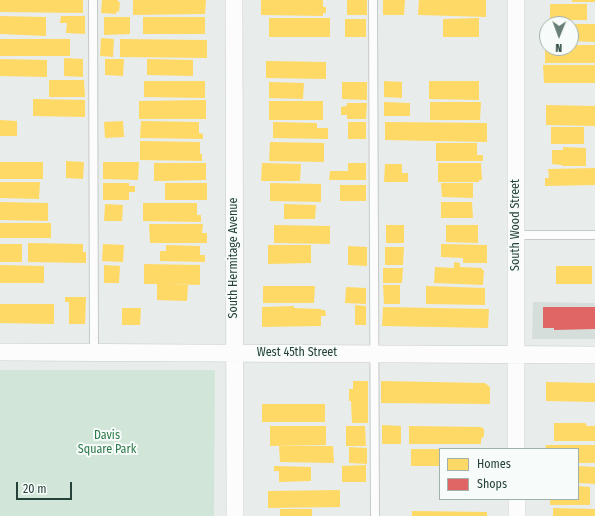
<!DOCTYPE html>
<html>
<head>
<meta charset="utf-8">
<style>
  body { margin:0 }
  #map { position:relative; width:595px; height:516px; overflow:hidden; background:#e8edeb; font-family:"Fira Sans Condensed",sans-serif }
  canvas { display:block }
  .legend { position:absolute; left:439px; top:448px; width:140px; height:52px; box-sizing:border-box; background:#f7fbf9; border:1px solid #a3b1ad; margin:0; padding:5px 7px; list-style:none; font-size:12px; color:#24423a }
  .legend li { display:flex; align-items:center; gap:8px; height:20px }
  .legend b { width:20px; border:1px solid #a3b1ad }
  .north { position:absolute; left:539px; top:16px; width:40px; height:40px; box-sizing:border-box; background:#f7fbf9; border:1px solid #a3b1ad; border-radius:50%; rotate:181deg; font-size:11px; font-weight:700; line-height:16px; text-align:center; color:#24423a }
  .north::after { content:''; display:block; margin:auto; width:14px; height:18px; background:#697e78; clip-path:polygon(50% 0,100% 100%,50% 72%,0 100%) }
  .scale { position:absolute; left:16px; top:482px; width:56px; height:18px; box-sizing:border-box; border:2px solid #24423a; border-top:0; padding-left:5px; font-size:12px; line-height:14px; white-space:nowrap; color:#24423a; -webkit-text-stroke:3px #f7fbf9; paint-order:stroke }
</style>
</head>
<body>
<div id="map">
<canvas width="595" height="516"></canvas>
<ul class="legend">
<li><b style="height:11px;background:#ffd966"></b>Homes</li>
<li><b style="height:11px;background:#e06666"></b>Shops</li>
</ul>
<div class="north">N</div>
<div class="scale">20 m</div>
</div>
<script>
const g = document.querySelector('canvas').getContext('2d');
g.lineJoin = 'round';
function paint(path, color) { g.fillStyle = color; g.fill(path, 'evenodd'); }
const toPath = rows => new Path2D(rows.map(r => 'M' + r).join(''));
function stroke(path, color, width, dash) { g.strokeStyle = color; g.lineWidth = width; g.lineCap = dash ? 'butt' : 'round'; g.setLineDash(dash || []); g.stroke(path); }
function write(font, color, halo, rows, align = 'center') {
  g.font = font + ' "Fira Sans Condensed",sans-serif'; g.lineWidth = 4; g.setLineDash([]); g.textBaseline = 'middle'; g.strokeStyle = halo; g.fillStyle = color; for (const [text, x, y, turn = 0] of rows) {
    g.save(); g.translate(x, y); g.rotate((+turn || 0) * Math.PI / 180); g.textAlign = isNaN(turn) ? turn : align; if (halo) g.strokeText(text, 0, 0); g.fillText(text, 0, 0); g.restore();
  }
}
const built = toPath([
  [533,302,595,303,595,339,532,339]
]);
const green = toPath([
  [0,370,215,370,214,516,0,516]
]);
const homes = toPath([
  [0,0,83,0,83,13,0,12],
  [102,0,118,0,118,2,120,2,119,12,117,11,116,14,101,13],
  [133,0,206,0,205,14,133,15],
  [261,0,323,0,323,7,326,7,326,13,323,13,323,16,261,15],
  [347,0,367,0,367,15,347,15],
  [383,0,405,0,404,15,383,15],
  [419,0,486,0,486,17,418,15],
  [572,0,595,0,595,2,572,2],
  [550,4,587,4,587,20,550,20],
  [0,16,46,17,46,36,0,34],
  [61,16,85,16,85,34,66,33,67,23,60,23],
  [104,17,130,17,130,34,104,35],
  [143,17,205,17,205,34,143,34],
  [269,18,330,18,330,37,269,37],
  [479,18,479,37,443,37,443,19],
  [345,19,366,19,366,37,345,37],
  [571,24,595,24,595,42,571,41],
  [101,38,114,39,113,57,100,56],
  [0,39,70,39,70,56,0,56],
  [120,39,207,40,207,58,120,57],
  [545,45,547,45,547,48,571,48,571,45,595,45,595,63,545,63],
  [64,58,83,59,83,77,64,76],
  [0,59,47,60,47,77,0,76],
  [105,59,124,59,123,76,105,75],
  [147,59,193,60,193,76,147,75],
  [266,61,326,62,326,79,266,78],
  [543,65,595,65,595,83,544,83],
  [49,80,84,80,85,97,49,97],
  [144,81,205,81,205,98,144,97],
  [384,81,402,82,402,98,384,97],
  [429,81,479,81,479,100,429,99],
  [269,82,304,83,303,99,269,98],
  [342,82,367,82,367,100,342,99],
  [33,99,85,100,85,117,33,116],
  [206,100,206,119,139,119,139,101],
  [269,101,323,101,323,120,269,120],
  [384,102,410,103,410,116,384,116],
  [430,102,481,102,480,120,430,120],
  [347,103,367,103,366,119,347,119,347,115,341,115,341,107,347,106],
  [546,105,595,106,595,126,546,125],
  [0,120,17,121,17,136,0,136],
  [123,121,124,137,105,138,104,122],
  [141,121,199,122,199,133,203,134,203,139,140,138],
  [273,122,317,123,317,128,328,128,328,139,273,138],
  [348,122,366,122,366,139,348,139],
  [385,122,487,123,487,142,385,140],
  [551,127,584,127,584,144,551,144],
  [140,141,200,142,200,154,202,154,202,161,140,160],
  [270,142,324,143,324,162,269,161],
  [436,143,477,143,477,155,483,155,483,161,436,161],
  [563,147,586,148,586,166,562,166,562,165,552,164,552,150,563,150],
  [66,161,84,162,83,179,66,178],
  [0,162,43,162,43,179,0,179],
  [103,162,139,162,138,180,103,179],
  [154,163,206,163,206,180,154,181],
  [262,163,301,164,300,181,261,181],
  [348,163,366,163,366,180,329,180,330,171,348,171],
  [438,163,481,163,482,180,479,180,479,182,438,182],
  [385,164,402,164,402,173,408,173,408,182,384,182],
  [595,168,595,185,545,186,545,178,549,178,548,169],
  [0,182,40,182,39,199,0,198],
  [103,183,129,183,129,186,135,186,135,192,129,192,129,200,103,200],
  [165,183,207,183,207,200,165,200],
  [270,183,321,184,321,202,270,201],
  [441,183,473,183,473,198,442,197],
  [340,185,366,185,366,201,340,201],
  [0,202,48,203,48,221,0,220],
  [441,202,472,202,473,218,441,218],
  [143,203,197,203,197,215,201,215,201,222,143,221],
  [105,204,123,205,122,221,104,221],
  [284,204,316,205,315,219,284,219],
  [0,223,51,223,51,238,0,238],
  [149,224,203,224,202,233,207,233,207,243,150,243],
  [274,225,330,226,330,244,274,243],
  [386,225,404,225,404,243,386,243],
  [446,225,478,225,478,243,446,242],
  [28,243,83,244,83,252,86,252,86,263,28,262],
  [0,244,22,244,22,262,0,262],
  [103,244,124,245,123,262,102,261],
  [441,244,487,245,487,263,463,263,463,258,441,257],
  [166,245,200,246,200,255,205,255,205,262,160,261,160,251,166,251],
  [268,245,311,245,311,263,268,264],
  [348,246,367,247,367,266,348,265],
  [385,247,404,247,403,265,385,265],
  [454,262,460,263,460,267,482,268,482,270,484,270,483,285,434,283,435,267,454,268],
  [144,264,200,265,200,285,166,284,188,285,187,301,157,300,157,284,144,284],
  [0,265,44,266,44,283,0,283],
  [104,265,120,266,119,283,104,283],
  [556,266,592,266,592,284,556,284],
  [383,268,403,268,402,283,383,283],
  [383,285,400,285,400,304,384,304],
  [263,286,315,286,314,303,263,303],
  [426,286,485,288,485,305,426,304],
  [346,287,366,288,366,304,345,303],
  [65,297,86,297,85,324,69,324,69,302,65,302],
  [0,304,54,304,54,324,0,323],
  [355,305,366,306,366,325,355,325],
  [294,306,294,308,321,309,321,310,325,310,326,316,321,316,321,326,262,327,262,307],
  [383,307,489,309,488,328,382,326],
  [122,308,141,308,140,325,122,325],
  [353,381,368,381,368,423,352,423,351,401,349,401,349,389,353,389],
  [381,381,485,383,490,387,490,404,381,403],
  [546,382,595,383,595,402,546,401],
  [262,404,325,404,325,422,262,422],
  [554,423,585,423,587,426,595,426,595,441,554,441],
  [382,425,401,426,401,444,382,444],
  [270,426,326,426,326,445,270,446],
  [346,426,365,426,366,446,346,446],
  [409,426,481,427,484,429,484,436,481,439,481,444,409,444],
  [546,445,595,445,595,463,578,463,578,449,545,449],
  [279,446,333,446,334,463,280,462],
  [349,447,367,448,367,464,349,463],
  [411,449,440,449,440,466,411,466],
  [366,465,366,482,342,482,342,466],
  [274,466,311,467,311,481,279,482,279,471,274,471],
  [578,466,595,467,595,484,578,483],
  [578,486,590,487,590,505,550,505,550,499,578,499],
  [340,490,340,507,268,508,268,491],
  [553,508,595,509,595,516,553,516],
  [280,509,312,509,312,516,280,516],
  [412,511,487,512,487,516,412,516]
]);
const shops = toPath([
  [543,307,595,307,595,329,554,330,554,328,543,328]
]);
const service = toPath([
  [93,0,94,352],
  [373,0,375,516],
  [516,235,595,235]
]);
const minor = toPath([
  [234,0,235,516],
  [516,0,516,449],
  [0,352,595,355],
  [517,499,517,516]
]);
const streetNames = [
  ["South Wood Street",516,225,-90],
  ["South Hermitage Avenue",234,258,-90],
  ["West 45th Street",297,353]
];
const parkNames = [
  ["Davis",107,436],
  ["Square Park",107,450]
];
paint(built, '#d6dedb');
paint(green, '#d1e6d8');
paint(homes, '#ffd966');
paint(shops, '#e06666');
stroke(service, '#c5cac8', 10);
stroke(minor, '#c5cac8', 18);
stroke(service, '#fcfcfc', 8);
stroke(minor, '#fcfcfc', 17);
write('12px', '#24423a', '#f7fbf9', streetNames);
write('12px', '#2d7a4b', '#f7fbf9', parkNames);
</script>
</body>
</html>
